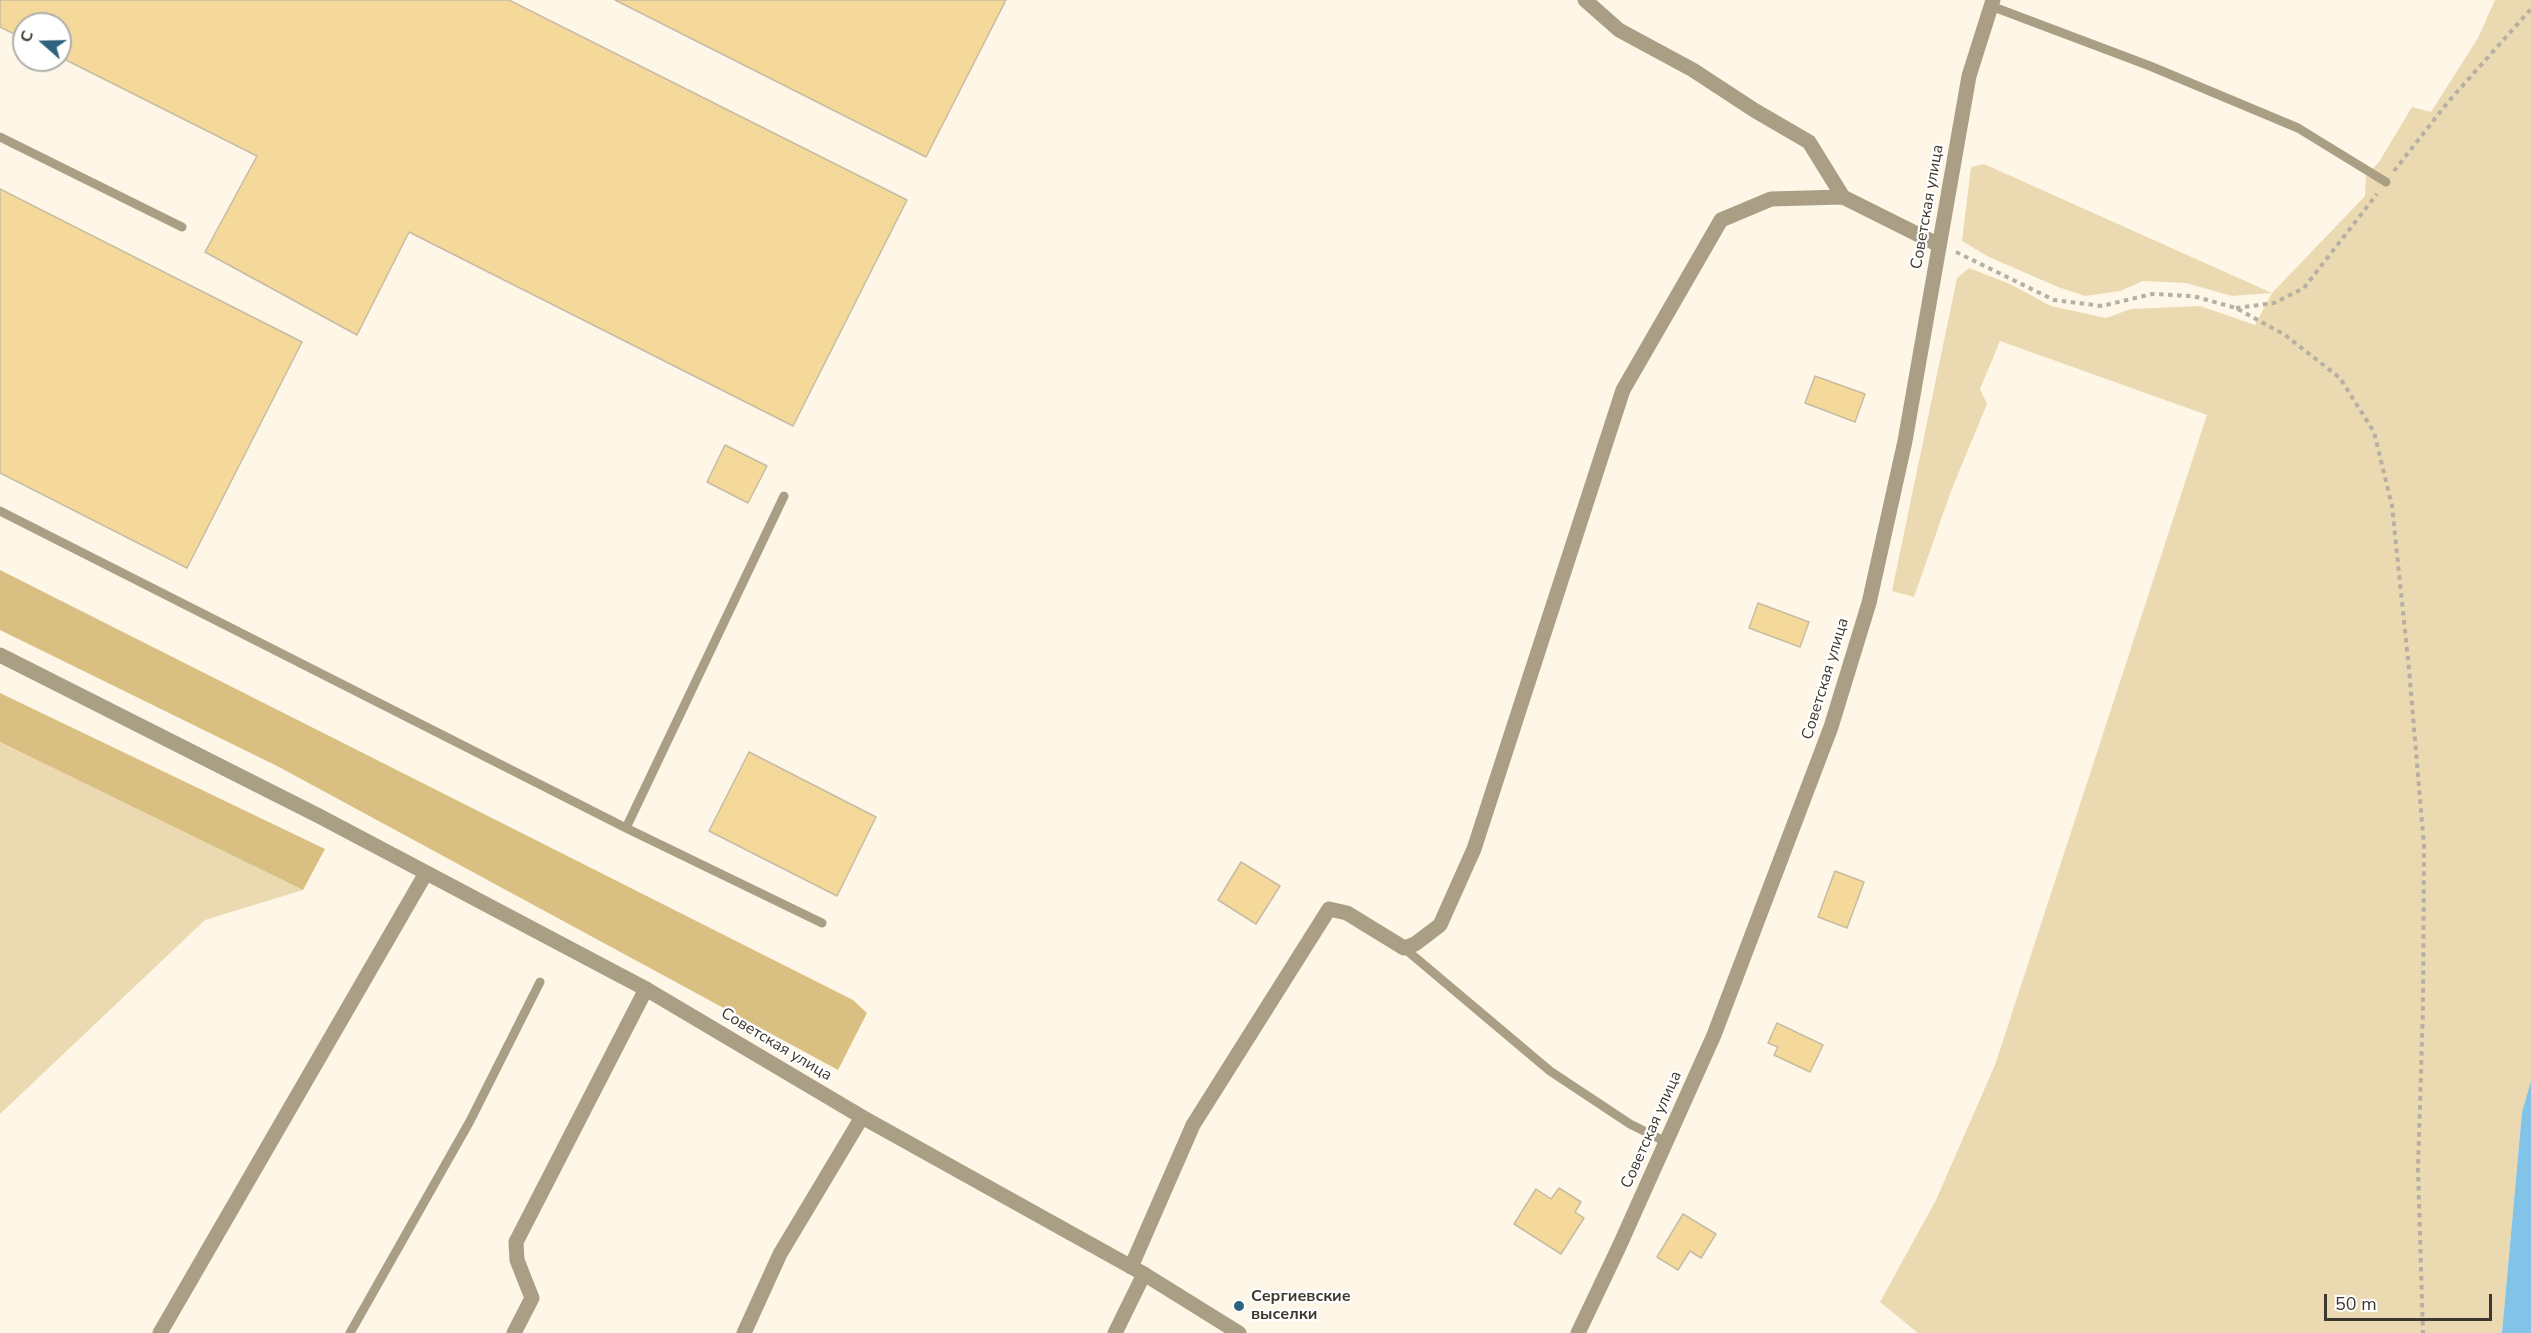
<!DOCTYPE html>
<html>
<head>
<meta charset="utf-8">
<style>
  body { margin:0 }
  #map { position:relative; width:2531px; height:1333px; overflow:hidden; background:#fef7e7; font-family:"Nunito Sans",sans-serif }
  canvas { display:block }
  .north { position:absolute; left:12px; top:12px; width:60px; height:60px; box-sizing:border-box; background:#fff; border:2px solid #b1afab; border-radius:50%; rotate:290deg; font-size:16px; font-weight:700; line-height:24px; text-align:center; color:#3d382e }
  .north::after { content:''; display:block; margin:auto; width:21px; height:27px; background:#2e627e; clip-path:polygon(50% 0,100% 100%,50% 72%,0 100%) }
  .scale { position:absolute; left:2324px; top:1294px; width:168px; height:27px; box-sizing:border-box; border:3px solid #3d382e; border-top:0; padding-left:8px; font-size:18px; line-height:21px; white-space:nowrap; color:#3d382e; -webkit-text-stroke:4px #fff; paint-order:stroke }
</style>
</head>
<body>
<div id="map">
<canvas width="2531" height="1333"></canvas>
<div class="north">С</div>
<div class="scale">50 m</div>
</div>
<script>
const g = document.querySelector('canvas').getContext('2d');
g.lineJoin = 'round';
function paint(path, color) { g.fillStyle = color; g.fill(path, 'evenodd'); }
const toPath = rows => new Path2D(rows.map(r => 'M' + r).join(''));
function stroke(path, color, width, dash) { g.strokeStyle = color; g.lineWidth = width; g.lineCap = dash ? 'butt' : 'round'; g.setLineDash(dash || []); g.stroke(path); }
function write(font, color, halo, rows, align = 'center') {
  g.font = font + ' "Nunito Sans",sans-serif'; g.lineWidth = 4.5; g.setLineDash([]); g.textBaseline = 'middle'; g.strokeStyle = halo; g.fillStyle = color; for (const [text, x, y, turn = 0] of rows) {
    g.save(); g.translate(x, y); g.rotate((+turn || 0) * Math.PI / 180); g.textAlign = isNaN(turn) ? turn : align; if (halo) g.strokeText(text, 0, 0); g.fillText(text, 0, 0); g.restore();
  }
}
const green = toPath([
  [2495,0,2531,0,2531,1081,2522,1112,2502,1333,1918,1333,1880,1302,1936,1200,1995,1065,2207,415,2000,341,1980,389,1987,404,1951,491,1914,597,1892,591,1957,278,1969,268,2010,284,2051,306,2106,318,2131,309,2200,306,2255,325,2272,293,2232,296,2186,283,2143,281,2120,291,2085,296,2058,287,1989,257,1962,241,1971,167,1984,164,2272,293,2365,196,2366,176,2379,162,2412,107,2431,112,2478,38],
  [0,742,303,890,205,920,0,1114]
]);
const forest = toPath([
  [0,570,853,1000,867,1013,838,1070,279,767,0,630],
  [0,693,325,849,303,890,0,742]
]);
const water = toPath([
  [2531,1081,2531,1333,2502,1333,2522,1112]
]);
const building = toPath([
  [0,0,509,0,907,200,793,426,409,232,357,335,205,252,257,156,60,57,60,24,24,24,24,39,0,27,0,0],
  [615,0,1006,0,926,157,615,0],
  [0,189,302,342,187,568,0,473,0,189],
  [1815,376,1865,394,1855,422,1805,403,1815,376],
  [725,445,767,466,748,503,707,482,725,445],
  [1758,603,1809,622,1800,647,1749,628,1758,603],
  [749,752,876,817,837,896,709,831,749,752],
  [1241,862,1280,886,1256,924,1218,900,1241,862],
  [1835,871,1864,882,1847,928,1818,917,1835,871],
  [1777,1023,1823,1045,1810,1072,1774,1055,1778,1047,1768,1043,1777,1023],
  [1559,1188,1581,1202,1575,1212,1584,1218,1561,1254,1514,1224,1536,1189,1551,1199,1559,1188],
  [1683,1214,1716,1234,1701,1258,1690,1251,1678,1270,1657,1257,1683,1214]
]);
const path = toPath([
  [2394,171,2448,102,2531,9],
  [1956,252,2054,300,2102,306,2152,294,2193,296,2236,308,2285,335,2340,378,2374,432,2392,506,2409,669,2424,846,2423,1008,2418,1169,2423,1333],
  [2236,308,2274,303,2304,288,2377,194]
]);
const service = toPath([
  [1991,6,2150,66,2298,128,2386,182],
  [0,137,182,227],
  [0,511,626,828,822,923],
  [626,828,784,496],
  [1404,948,1550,1071,1630,1124,1666,1142],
  [350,1333,470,1121,540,982]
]);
const minor = toPath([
  [1585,0,1619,30,1693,70,1754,110,1809,142,1843,197],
  [1131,1267,1193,1125,1329,909,1347,913,1404,948,1415,944,1440,925,1474,849,1623,390,1721,220,1771,199,1843,197,1939,245],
  [160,1333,426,873],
  [514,1333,532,1298,517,1260,516,1242,646,989],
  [744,1333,780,1254,862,1117],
  [1115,1333,1144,1274]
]);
const tertiary = toPath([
  [0,655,319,816,646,989,862,1117,1144,1274,1239,1333],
  [1578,1333,1618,1249,1714,1035,1831,727,1869,603,1905,441,1969,76,1993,0]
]);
const markers = [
  [1239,1306,6,"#2e627e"]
];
const streetNames = [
  ["Советская улица",1928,207,-80],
  ["Советская улица",1826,679,-73],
  ["Советская улица",776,1045,31],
  ["Советская улица",1652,1130,-66]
];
const poiNames = [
  ["Сергиевские",1251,1297],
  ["выселки",1251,1315]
];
paint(green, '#ebd9b1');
paint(forest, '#dabf82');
paint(water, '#82c3e8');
paint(building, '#f4d99b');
stroke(building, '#c7bca3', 1.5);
stroke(path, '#b6b0a2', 4, [4.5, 4.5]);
stroke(service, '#aa9f85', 9);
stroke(minor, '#aa9f85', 15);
stroke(tertiary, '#aa9f85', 15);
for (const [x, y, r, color] of markers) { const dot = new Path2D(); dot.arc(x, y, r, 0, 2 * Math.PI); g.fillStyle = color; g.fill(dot); stroke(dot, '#fff', 2); }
write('16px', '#3d382e', '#fff', streetNames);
write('bold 16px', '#3d382e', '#fff', poiNames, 'left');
</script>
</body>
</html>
